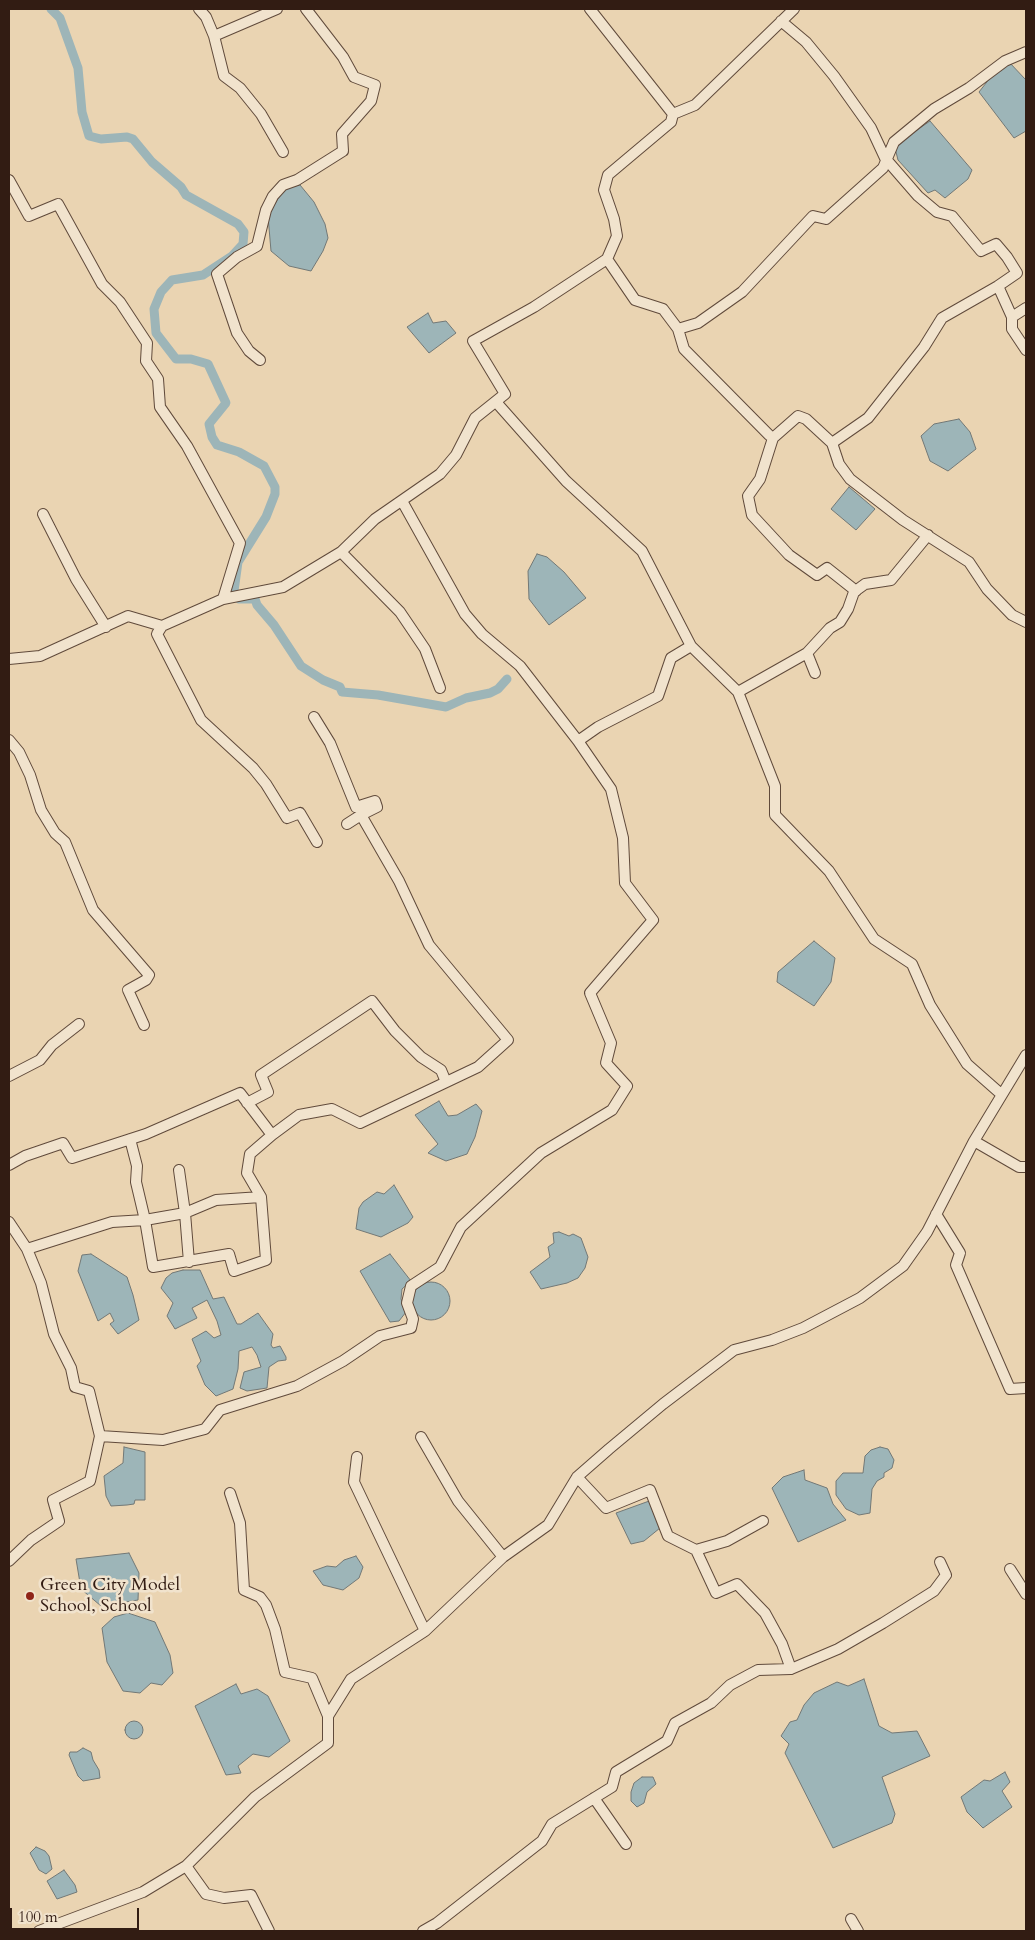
<!DOCTYPE html>
<html>
<head>
<meta charset="utf-8">
<style>
  body { margin:0 }
  #map { position:relative; width:1035px; height:1940px; overflow:hidden; background:#ead4b2; font-family:Cardo,serif }
  canvas { display:block }
  .frame { position:absolute; inset:0; border:10px solid #321c13; pointer-events:none }
  .scale { position:absolute; left:10px; top:1908px; width:129px; height:22px; box-sizing:border-box; border:2px solid #321c13; border-top:0; padding-left:6px; font-size:15px; line-height:18px; white-space:nowrap; color:#321c13; -webkit-text-stroke:4px #f1e3cd; paint-order:stroke }
</style>
</head>
<body>
<div id="map">
<canvas width="1035" height="1940"></canvas>
<div class="frame"></div>
<div class="scale">100 m</div>
</div>
<script>
const g = document.querySelector('canvas').getContext('2d');
g.lineJoin = 'round';
function paint(path, color) { g.fillStyle = color; g.fill(path, 'evenodd'); }
const toPath = rows => new Path2D(rows.map(r => 'M' + r).join(''));
function stroke(path, color, width, dash) { g.strokeStyle = color; g.lineWidth = width; g.lineCap = dash ? 'butt' : 'round'; g.setLineDash(dash || []); g.stroke(path); }
function write(font, color, halo, rows, align = 'center') {
  g.font = font + ' Cardo,serif'; g.lineWidth = 5; g.setLineDash([]); g.textBaseline = 'middle'; g.strokeStyle = halo; g.fillStyle = color; for (const [text, x, y, turn = 0] of rows) {
    g.save(); g.translate(x, y); g.rotate((+turn || 0) * Math.PI / 180); g.textAlign = isNaN(turn) ? turn : align; if (halo) g.strokeText(text, 0, 0); g.fillText(text, 0, 0); g.restore();
  }
}
const water = toPath([
  [1009,62,1026,80,1026,131,1014,138,979,92,990,78,1009,62],
  [930,121,972,170,968,179,945,198,935,190,928,193,898,160,895,148,907,137,930,121],
  [300,185,314,202,325,224,328,238,323,251,311,271,289,266,271,251,268,216,284,188,300,185],
  [428,313,433,323,446,321,456,333,429,353,407,327,428,313],
  [959,419,970,432,976,449,948,471,930,461,921,436,934,424,959,419],
  [849,487,875,509,856,530,831,509,849,487],
  [537,554,547,557,564,572,586,598,549,625,529,599,528,571,537,554],
  [814,941,835,958,831,982,814,1006,777,982,778,972,814,941],
  [439,1101,448,1116,457,1115,476,1104,482,1111,475,1137,467,1154,446,1161,428,1153,438,1144,415,1115,439,1101],
  [394,1185,413,1217,408,1223,381,1237,356,1229,359,1208,363,1202,377,1192,384,1194,394,1185],
  [559,1232,569,1236,573,1234,581,1238,588,1257,585,1268,578,1278,567,1283,541,1289,530,1272,550,1257,548,1247,554,1243,553,1233,559,1232],
  [91,1254,127,1277,133,1295,139,1320,118,1334,110,1324,114,1321,110,1313,98,1321,78,1271,82,1255,91,1254],
  [390,1254,411,1281,402,1289,401,1299,406,1312,399,1321,390,1322,360,1271,390,1254],
  [183,1270,200,1270,213,1299,224,1297,237,1324,241,1324,258,1313,273,1334,271,1345,273,1348,280,1346,286,1357,286,1360,278,1361,269,1367,267,1388,247,1391,240,1388,244,1372,261,1367,257,1355,252,1347,239,1351,238,1369,233,1389,216,1396,205,1385,197,1366,201,1361,192,1339,206,1331,214,1338,221,1335,217,1321,207,1300,192,1308,197,1318,175,1329,167,1316,173,1303,161,1288,166,1278,172,1273,183,1270],
  '412 1301a19 19 0 1 1 38 0a19 19 0 1 1-38 0Z',
  [124,1447,145,1452,145,1500,135,1500,134,1504,127,1505,111,1506,106,1496,104,1476,123,1463,124,1447],
  [880,1447,888,1449,894,1460,892,1468,884,1473,884,1477,877,1481,872,1489,870,1513,859,1515,846,1509,836,1495,836,1481,843,1473,863,1473,865,1456,871,1450,880,1447],
  [804,1470,805,1480,827,1488,833,1504,846,1520,798,1542,772,1488,783,1477,804,1470],
  [652,1500,660,1528,644,1541,631,1544,616,1513,652,1500],
  [129,1553,139,1573,138,1600,101,1606,81,1589,76,1559,129,1553],
  [356,1556,363,1567,359,1578,343,1590,323,1585,313,1571,327,1566,336,1567,344,1560,356,1556],
  [128,1613,155,1622,170,1655,173,1673,162,1685,151,1683,140,1693,123,1691,107,1662,102,1628,114,1617,128,1613],
  [864,1679,879,1726,892,1733,917,1731,930,1756,882,1777,895,1814,892,1823,833,1848,785,1753,789,1744,781,1736,790,1722,797,1720,804,1705,814,1693,837,1682,848,1686,864,1679],
  [236,1684,241,1694,257,1689,268,1696,290,1741,269,1757,253,1754,238,1766,241,1773,226,1775,195,1706,236,1684],
  '125 1730a9 9 0 1 1 18 0a9 9 0 1 1-18 0Z',
  [83,1748,91,1752,93,1760,99,1770,100,1778,83,1781,78,1776,69,1755,70,1752,77,1752,83,1748],
  [1005,1772,1010,1782,1002,1791,1012,1807,983,1828,967,1812,961,1797,984,1780,990,1781,1005,1772],
  [642,1777,653,1777,656,1784,647,1792,644,1803,637,1807,631,1801,631,1792,634,1783,642,1777],
  [36,1847,45,1851,49,1856,52,1869,46,1874,39,1870,30,1853,36,1847],
  [64,1870,75,1885,77,1892,57,1899,47,1881,64,1870]
]);
const canal = toPath([
  [51,9,60,18,78,68,82,112,89,136,101,139,127,137,133,139,152,162,181,187,186,195,238,224,244,232,243,244,232,256,203,275,172,280,161,292,154,309,156,333,176,359,191,359,208,364,226,403,209,424,212,437,217,445,239,452,264,466,275,487,275,494,266,517,238,562,234,591],
  [239,599,255,599,257,605,274,625,301,666,323,680,340,687,342,692,378,695,446,707,466,698,490,693,498,689,507,679]
]);
const minor = toPath([
  [199,9,206,17,214,36,224,76,240,88,261,114,283,152],
  [590,9,673,114],
  [781,21,806,42,834,76,871,128,885,158,918,196,937,212,952,216,981,251,996,244,1007,257,1017,273,998,286],
  [214,36,277,9],
  [9,180,29,216,58,204,102,284,120,302,147,343,146,361,158,379,160,407,187,446,240,543,223,599,162,626,157,634,201,720,253,768,266,784,287,818,300,813,317,842],
  [607,259,635,300,663,309,678,329,684,349,769,435,773,438,798,416,806,419,832,443,839,464,850,479,903,520,969,562,987,589,1012,615,1026,622],
  [1026,308,1012,317,1012,329,1026,350],
  [678,329,698,323,742,292,813,216,826,219,883,168,894,142,934,109,969,88,1005,61,1026,52],
  [260,360,249,351,237,333,217,274,237,257,257,246,266,210,273,196,283,185,297,180,343,151,342,134,371,101,375,85,354,77,343,57,306,9],
  [496,402,566,481,642,551,691,646,738,692,775,786,775,815,829,871,874,939,912,964,930,1005,967,1064,1001,1094],
  [773,438,760,479,748,496,752,515,789,555,817,575,827,568,856,591],
  [832,443,868,418,924,347,942,318,998,286,1012,317],
  [402,501,465,614,482,634,520,666,578,741],
  [43,514,76,579,106,627],
  [341,552,400,612,425,649,440,688],
  [223,599,283,587,341,552,375,519,440,474,456,455,475,418,505,394,473,341,534,307,607,259,617,236,614,219,604,190,608,175,671,122,673,114,695,105,794,9],
  [9,659,40,656,128,616,162,626],
  [815,673,807,653,830,628,840,622,848,609,854,592,865,584,891,580,928,535],
  [738,692,807,653],
  [314,717,330,743,356,807,375,801,377,807,361,815],
  [9,740,19,752,30,775,41,810,55,833,65,842,93,910,149,975,146,980,128,990,144,1025],
  [9,1076,40,1060,52,1045,79,1024],
  [247,1103,268,1092,261,1075,372,1001,395,1031,421,1057,441,1070,446,1082],
  [130,1139,137,1166,136,1182,145,1220,153,1267,229,1254,234,1271,266,1260,261,1197,247,1173,250,1154,272,1135],
  [974,1141,1019,1167,1026,1167],
  [9,1165,25,1156,63,1143,72,1158,146,1134,240,1093,272,1135,299,1115,332,1109,360,1123,478,1067,508,1040,429,945,399,881,361,815,347,824],
  [179,1170,185,1213,216,1200,261,1197],
  [936,1214,960,1253,956,1265,1010,1389,1026,1388],
  [9,1222,27,1249,41,1283,54,1334,71,1368,75,1387,89,1391,100,1436],
  [27,1249,112,1222,145,1220,185,1213,189,1262],
  [421,1437,458,1501,503,1557],
  [357,1457,354,1482,425,1631],
  [577,1477,606,1508,650,1490,668,1536,696,1550,716,1593,737,1584,765,1613,782,1644,791,1669],
  [230,1493,240,1523,244,1590,260,1597,266,1605,275,1629,285,1672,312,1678,328,1716],
  [696,1550,727,1541,763,1521],
  [9,1561,31,1540,59,1521,53,1500,90,1481,100,1436,163,1440,205,1429,220,1410,297,1386,343,1361,380,1336,411,1328,413,1319,407,1303,411,1286,440,1267,461,1227,541,1153,612,1110,627,1086,606,1063,611,1043,590,993,653,920,625,883,623,838,611,789,578,741,598,727,658,696,671,658,691,646],
  [1010,1569,1026,1594],
  [594,1798,626,1844],
  [186,1866,206,1894,224,1898,251,1895,269,1931],
  [851,1919,858,1931],
  [39,1931,143,1892,186,1866,255,1797,328,1743,328,1716,351,1679,425,1631,503,1557,548,1525,577,1477,609,1449,663,1404,734,1350,772,1340,803,1328,860,1298,903,1266,927,1232,974,1141,1026,1055],
  [423,1931,437,1923,542,1841,552,1824,612,1787,616,1772,667,1741,675,1723,711,1703,730,1685,758,1670,791,1669,838,1649,883,1623,934,1591,946,1575,940,1562]
]);
const markers = [
  [30,1596,5,"#8f2418"]
];
const poiNames = [
  ["Green City Model",40,1586],
  ["School, School",40,1607]
];
paint(water, '#9db5b8');
stroke(water, '#727876', 1);
stroke(canal, '#9db5b8', 9);
stroke(minor, '#604a3b', 12);
stroke(minor, '#f1e3cd', 10);
for (const [x, y, r, color] of markers) { const dot = new Path2D(); dot.arc(x, y, r, 0, 2 * Math.PI); g.fillStyle = color; g.fill(dot); stroke(dot, '#f1e3cd', 2); }
write('18px', '#321c13', '#f1e3cd', poiNames, 'left');
</script>
</body>
</html>
